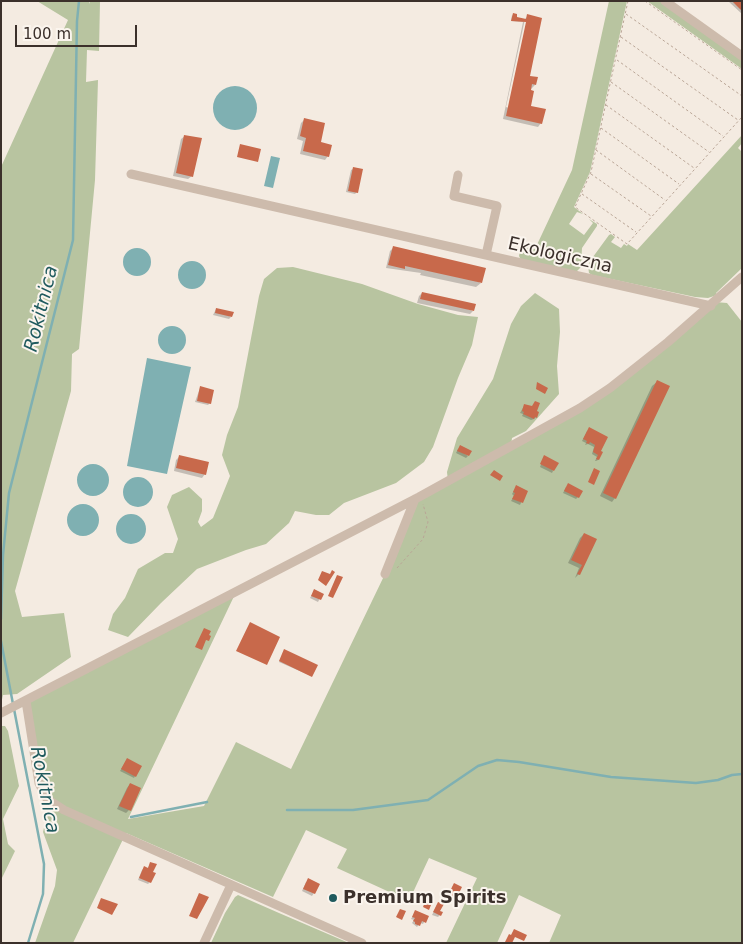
<!DOCTYPE html>
<html>
<head>
<meta charset="utf-8">
<style>
  body { margin:0 }
  #map { position:relative; width:743px; height:944px; overflow:hidden; background:#f4ebe1; font-family:"DejaVu Sans",sans-serif }
  canvas { display:block }
  .frame { position:absolute; inset:0; border:2px solid #3b302b; pointer-events:none }
  .scale { position:absolute; left:15px; top:25px; width:122px; height:22px; box-sizing:border-box; border:2px solid #3b302b; border-top:0; padding-left:6px; font-size:15px; line-height:18px; white-space:nowrap; color:#3b302b; -webkit-text-stroke:4px #fbf5ee; paint-order:stroke }
</style>
</head>
<body>
<div id="map">
<canvas width="743" height="944"></canvas>
<div class="frame"></div>
<div class="scale">100 m</div>
</div>
<script>
const g = document.querySelector('canvas').getContext('2d');
g.lineJoin = 'round';
function paint(path, color) { g.fillStyle = color; g.fill(path, 'evenodd'); }
const toPath = rows => new Path2D(rows.map(r => 'M' + r).join(''));
function stroke(path, color, width, dash) { g.strokeStyle = color; g.lineWidth = width; g.lineCap = dash ? 'butt' : 'round'; g.setLineDash(dash || []); g.stroke(path); }
function write(font, color, halo, rows, align = 'center') {
  g.font = font + ' "DejaVu Sans",sans-serif'; g.lineWidth = 4; g.setLineDash([]); g.textBaseline = 'middle'; g.strokeStyle = halo; g.fillStyle = color; for (const [text, x, y, turn = 0] of rows) {
    g.save(); g.translate(x, y); g.rotate((+turn || 0) * Math.PI / 180); g.textAlign = isNaN(turn) ? turn : align; if (halo) g.strokeText(text, 0, 0); g.fillText(text, 0, 0); g.restore();
  }
}
const green = toPath([
  [37,1,89,1,89,4,90,1,100,1,99,51,87,50,86,82,98,80,95,180,79,349,72,354,71,391,15,591,22,617,64,613,71,657,17,694,3,695,1,704,1,167,68,20],
  [609,1,627,1,590,172,574,207,583,214,577,212,569,224,584,235,593,223,589,219,597,224,597,226,582,248,581,267,576,272,521,260,519,256,521,246,535,249,572,170],
  [647,1,660,1,742,59,742,69],
  [742,135,742,143,738,148,742,152,742,268,716,293,717,295,708,298,695,297,592,275,589,273,588,266,590,261,609,235,611,234,615,237,611,242,621,248,624,244,627,246,628,244,637,250],
  [293,267,362,284,418,304,458,315,478,317,472,345,458,378,433,447,424,462,396,483,344,503,329,515,316,515,295,511,289,523,266,544,246,550,197,569,161,603,128,637,108,630,113,614,125,598,138,569,165,553,173,553,178,539,167,507,172,495,189,487,202,499,202,511,198,522,201,527,213,518,230,476,222,455,227,435,238,407,259,296,264,279,277,268],
  [535,293,559,309,560,332,557,366,559,394,526,431,512,438,511,446,580,408,715,302,727,303,742,322,742,943,549,943,561,915,519,895,497,943,446,943,477,878,429,858,409,901,337,868,347,849,306,830,273,897,126,833,73,943,35,943,55,886,57,870,43,832,47,815,57,805,39,783,26,701,237,590,128,819,204,806,236,742,291,769,385,574,415,499,448,481,447,472,457,438,493,379,511,324,521,306],
  [1,726,5,726,8,731,19,786,3,819,8,844,15,851,1,880],
  [238,895,279,913,349,943,211,943,225,913,235,897]
]);
const water = toPath([
  '213 108a22 22 0 1 1 44 0a22 22 0 1 1-44 0Z',
  [271,156,280,158,273,188,264,186],
  '123 262a14 14 0 1 1 28 0a14 14 0 1 1-28 0Z',
  '178 275a14 14 0 1 1 28 0a14 14 0 1 1-28 0Z',
  '158 340a14 14 0 1 1 28 0a14 14 0 1 1-28 0Z',
  [147,358,191,367,167,474,127,466],
  '77 480a16 16 0 1 1 32 0a16 16 0 1 1-32 0Z',
  '123 492a15 15 0 1 1 30 0a15 15 0 1 1-30 0Z',
  '67 520a16 16 0 1 1 32 0a16 16 0 1 1-32 0Z',
  '116 529a15 15 0 1 1 30 0a15 15 0 1 1-30 0Z'
]);
const shadow = toPath([
  [728,1,742,1,742,14],
  [512,15,515,18,524,20,528,16,528,77,535,85,529,91,530,105,541,123,538,127,503,119,523,22,511,21],
  [525,19,528,19,509,108,506,107],
  [304,120,328,156,325,160,300,154,303,141,297,139,301,123],
  [185,136,192,176,188,179,173,176,181,139],
  [353,169,357,192,355,194,346,192,351,170],
  [393,248,481,283,476,287,420,275,421,273,386,268,390,251],
  [422,293,473,311,470,314,417,303,419,296],
  [216,309,231,317,229,319,213,315],
  [657,382,615,498,612,502,600,496,652,386],
  [200,388,210,403,208,405,195,402],
  [524,406,535,412,536,417,534,419,531,420,522,416,523,414,520,413],
  [587,431,599,452,598,460,596,461,595,461,597,457,592,454,594,447,588,444,585,445,586,443,582,441],
  [458,449,468,456,466,458,456,453],
  [180,456,205,474,202,478,174,471,176,460],
  [544,457,553,471,552,473,540,467],
  [566,487,578,497,576,499,563,493],
  [515,489,526,492,520,505,511,501,514,496,512,494],
  [584,534,595,540,579,574,575,578,579,568,568,563,580,538],
  [314,591,322,594,318,602,310,598],
  [284,651,311,676,279,662],
  [126,761,135,776,134,778,120,771],
  [130,784,129,810,126,813,117,809,127,788],
  [151,863,150,882,148,884,138,880,142,870,144,868,147,869],
  [306,882,319,885,312,896,302,891],
  [454,884,455,898,453,900,447,897],
  [437,905,440,915,438,917,432,915],
  [415,912,427,917,423,924,420,923,417,927,412,923,414,920,411,919]
]);
const stream = toPath([
  [1,619,3,555,9,493,73,240,77,21,79,1],
  [1,641,13,704],
  [14,709,44,864,43,894,28,943],
  [287,810,353,810,428,800,478,766,497,760,519,762,611,777,696,783,718,780,732,775,742,774],
  [131,817,207,802]
]);
const building = toPath([
  [732,1,742,1,742,11],
  [513,13,517,14,517,17,526,19,527,14,542,18,530,76,538,77,536,85,532,84,531,90,534,91,531,106,546,109,542,124,506,116,526,22,511,21],
  [304,118,325,123,321,142,332,145,329,157,303,151,306,138,300,136],
  [184,135,202,138,193,177,176,173],
  [240,144,261,149,258,162,237,157],
  [353,167,363,169,358,193,348,191],
  [393,246,486,268,482,283,405,266,405,269,388,265],
  [422,292,476,304,474,311,420,299],
  [216,308,234,312,232,317,215,313],
  [657,380,670,386,616,499,603,493],
  [537,382,548,388,545,394,536,389],
  [200,386,214,390,211,404,197,401],
  [535,401,540,403,537,411,539,412,537,418,535,417,534,419,523,414,524,412,522,411,524,404,532,406],
  [589,427,608,437,601,451,603,452,599,460,596,459,598,455,593,452,595,445,590,442,589,444,586,443,587,441,583,439],
  [460,445,472,451,469,456,457,451],
  [179,455,209,462,206,475,176,468],
  [544,455,559,463,554,471,540,464],
  [594,468,600,471,594,485,588,482],
  [494,470,503,476,500,481,490,475],
  [568,483,583,491,579,498,564,491],
  [516,485,528,491,523,503,512,499,515,493,513,492],
  [584,533,597,539,580,575,577,574,582,565,571,560],
  [332,570,335,572,326,586,318,580,322,571,330,574],
  [337,575,343,577,333,598,328,596],
  [314,589,324,594,321,600,311,596],
  [250,622,280,637,267,665,236,651],
  [204,628,211,631,209,635,211,636,209,641,206,640,202,650,195,647],
  [284,649,318,665,312,677,279,661],
  [127,758,142,766,136,777,121,769],
  [130,783,141,788,131,811,119,806],
  [150,862,157,864,153,872,156,873,151,883,139,878,144,866,148,868],
  [308,878,320,884,315,894,303,889],
  [454,883,462,887,456,899,448,895],
  [199,893,209,897,197,919,189,916],
  [427,897,433,900,429,910,423,907],
  [101,898,118,904,112,915,97,908],
  [438,902,444,904,440,911,443,912,441,916,433,912],
  [400,909,406,911,402,920,396,917],
  [415,910,429,916,426,923,422,921,420,926,415,924,415,922,413,921,415,918,412,917],
  [514,929,527,935,524,941,515,937,512,943,505,942,509,934,511,935]
]);
const path = toPath([
  [628,1,591,172,575,207,627,244,742,117],
  [645,1,742,70],
  [626,14,742,96],
  [621,37,738,120],
  [617,60,723,136],
  [611,82,709,152],
  [606,105,694,168],
  [601,128,679,184],
  [596,150,665,200],
  [591,174,651,216],
  [582,194,636,232],
  [397,568,423,539,428,522,423,504]
]);
const minor = toPath([
  [665,1,742,56],
  [131,174,486,255],
  [458,175,454,196,497,206,486,255,711,306],
  [385,574,415,499],
  [26,701,39,783,47,799,64,810,362,943],
  [1,713,419,497,580,408,610,388,668,342,742,277],
  [204,943,231,885]
]);
const markers = [
  [333,898,5,"#1f5a5e"]
];
const streetNames = [
  ["Ekologiczna",560,256,13]
];
const poiNames = [
  ["Premium Spirits",343,898]
];
const waterNames = [
  ["Rokitnica",42,309,-76],
  ["Rokitnica",44,790,79]
];
paint(green, '#b8c4a0');
paint(water, '#7fb0b2');
paint(shadow, '#0003');
stroke(stream, '#7fb0b2', 2.5);
paint(building, '#c8694b');
stroke(path, '#b9a596', 1, [2.5, 2.5]);
stroke(minor, '#cdbbac', 9);
for (const [x, y, r, color] of markers) { const dot = new Path2D(); dot.arc(x, y, r, 0, 2 * Math.PI); g.fillStyle = color; g.fill(dot); stroke(dot, '#fbf5ee', 2); }
write('18px', '#3b302b', '#fbf5ee', streetNames);
write('bold 18px', '#3b302b', '#fbf5ee', poiNames, 'left');
write('italic 19px', '#1f5a5e', '#fbf5ee', waterNames);
</script>
</body>
</html>
